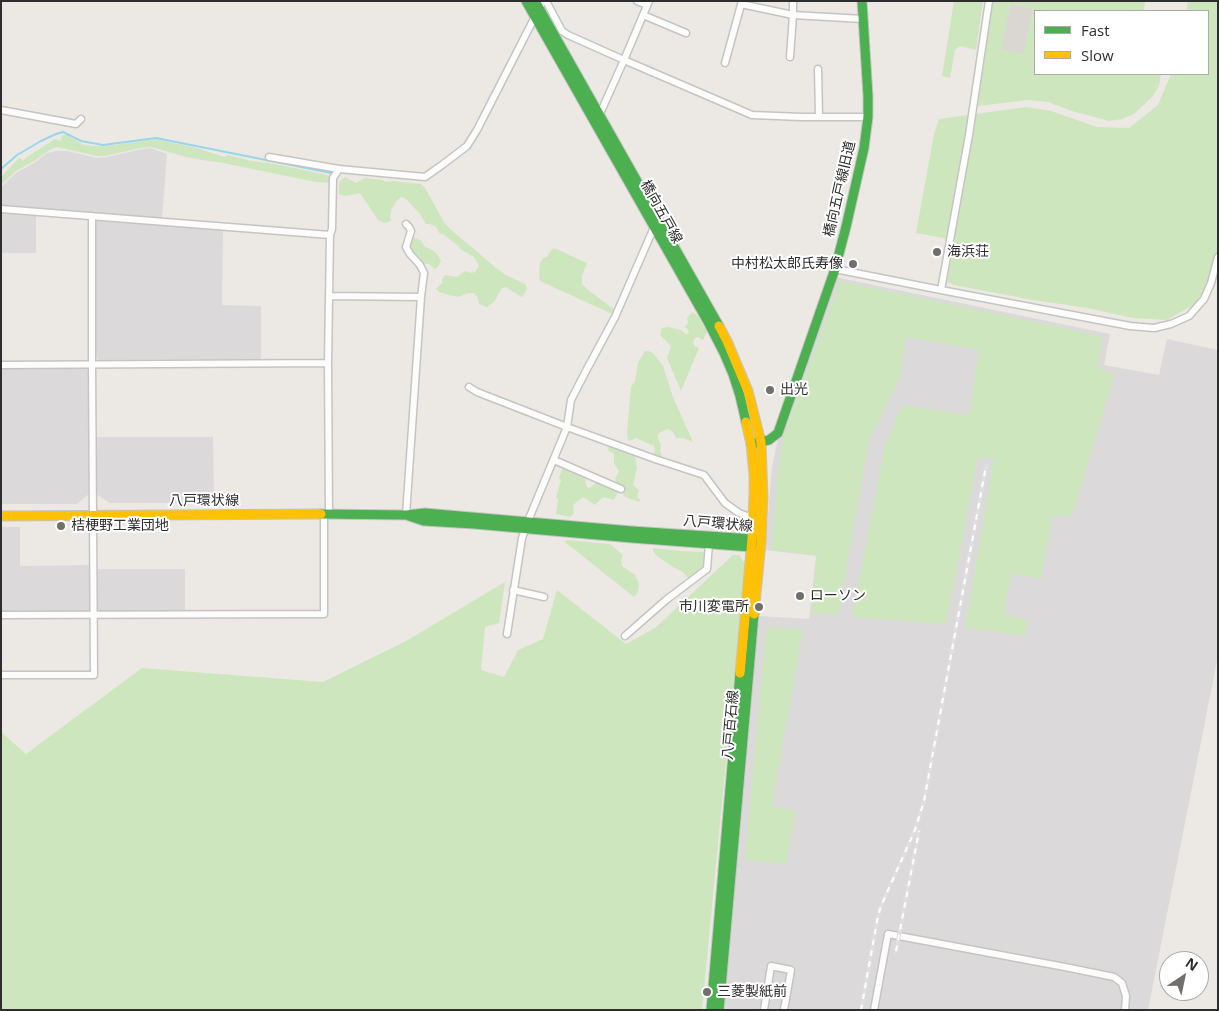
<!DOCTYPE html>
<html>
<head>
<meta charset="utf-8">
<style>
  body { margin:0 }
  #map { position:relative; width:1219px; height:1011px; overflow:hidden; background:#ece8e4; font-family:"Open Sans",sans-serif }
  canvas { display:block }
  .frame { position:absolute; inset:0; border:2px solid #2e2e2e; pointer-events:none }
  .legend { position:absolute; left:1034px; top:10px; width:175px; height:65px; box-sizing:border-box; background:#fff; border:1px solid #ababab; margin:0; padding:6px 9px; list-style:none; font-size:15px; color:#2e2e2e }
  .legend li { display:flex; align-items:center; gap:10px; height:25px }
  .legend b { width:25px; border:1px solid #ababab }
  .north { position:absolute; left:1159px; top:951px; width:50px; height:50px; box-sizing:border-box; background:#fff; border:1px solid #ababab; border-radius:50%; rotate:34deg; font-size:14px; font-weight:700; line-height:20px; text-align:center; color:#2e2e2e }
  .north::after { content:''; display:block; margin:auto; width:18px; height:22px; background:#706f6e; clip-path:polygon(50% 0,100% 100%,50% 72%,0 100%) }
</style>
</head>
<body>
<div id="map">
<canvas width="1219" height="1011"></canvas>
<div class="frame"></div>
<ul class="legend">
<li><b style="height:6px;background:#4caf50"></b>Fast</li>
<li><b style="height:6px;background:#ffc107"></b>Slow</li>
</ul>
<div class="north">N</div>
</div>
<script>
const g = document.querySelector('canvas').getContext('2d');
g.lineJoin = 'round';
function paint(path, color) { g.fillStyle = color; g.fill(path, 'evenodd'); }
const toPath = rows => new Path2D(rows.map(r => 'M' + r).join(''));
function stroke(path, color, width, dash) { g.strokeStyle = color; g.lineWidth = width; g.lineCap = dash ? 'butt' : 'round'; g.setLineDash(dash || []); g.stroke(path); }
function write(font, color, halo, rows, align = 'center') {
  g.font = font + ' "Open Sans","Noto Sans JP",sans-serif'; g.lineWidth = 4; g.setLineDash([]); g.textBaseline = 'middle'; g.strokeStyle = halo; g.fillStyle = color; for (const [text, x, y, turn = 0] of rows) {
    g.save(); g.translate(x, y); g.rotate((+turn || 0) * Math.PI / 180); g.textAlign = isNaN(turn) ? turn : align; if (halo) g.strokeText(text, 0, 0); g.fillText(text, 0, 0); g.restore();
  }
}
const industrial = toPath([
  [151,148,167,154,162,218,1,205,1,187,17,172,34,163,47,153,57,151,68,151,97,158,107,157,143,149],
  [1,213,36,215,36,253,1,253],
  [98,220,223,229,222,305,261,306,261,359,99,360,95,355,95,223],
  [835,277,1110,334,1104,365,1159,375,1167,339,1218,350,1218,656,1148,1010,724,1010,759,616,809,619,816,556,765,550,772,467,778,439],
  [1,368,86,368,89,372,90,493,77,504,1,504],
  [96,437,213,437,214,503,110,503,96,494],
  [1,527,20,527,20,566,90,565,90,569,185,569,185,612,1,612]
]);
const green = toPath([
  [954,1,983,1,976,50,960,46,955,50,950,78,942,76],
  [993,1,1145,1,1144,11,1035,11,1035,74,1161,74,1159,86,1152,97,1134,114,1122,119,1109,121,1072,111,1048,102,1028,100,978,106],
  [1188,1,1218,1,1218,250,1211,283,1193,305,1167,320,1133,318,1087,308,1033,300,954,285,947,282,955,240,916,233,934,134,939,119,1026,107,1051,111,1097,127,1129,128,1158,105,1171,74,1208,74,1208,11,1186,11],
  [62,135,66,135,84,145,95,146,114,145,156,139,197,148,224,157,228,155,252,161,275,164,327,175,330,177,330,183,316,182,218,162,214,162,186,157,151,147,140,148,105,156,97,156,57,147,51,149,34,161,16,171,1,185,1,177,17,160,20,158,23,161,27,157,55,139,61,141],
  [345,177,356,183,365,178,383,180,385,182,393,181,421,184,425,188,444,222,449,228,496,268,506,275,525,284,527,289,522,297,520,296,506,287,502,288,494,302,487,307,479,304,478,298,474,293,468,293,458,297,446,294,439,292,436,289,442,283,442,279,445,275,457,277,465,271,471,273,475,272,479,266,474,257,460,249,457,245,443,234,440,234,436,227,430,224,426,224,420,214,405,198,401,197,396,202,391,211,390,216,391,221,384,223,378,220,360,193,346,196,339,194,339,185,340,181],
  [414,237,422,241,424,246,434,251,439,257,441,261,438,267,435,269,429,264,422,263,410,249,409,245,411,240],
  [554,248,587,263,582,276,582,284,588,290,615,310,612,314,540,281,539,277,540,263,543,258,547,257,551,250],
  [840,281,1102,336,1098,368,1115,373,1072,516,1053,516,1041,579,1012,573,1004,614,1028,620,1026,636,965,628,994,459,978,457,946,624,852,617,885,446,902,405,969,415,979,350,906,337,901,375,869,441,838,615,811,613,817,555,771,550,779,462,785,432],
  [692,312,697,315,707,332,703,340,698,337,695,338,693,342,695,346,699,348,681,391,667,358,671,346,660,335,662,328,669,327,681,330,687,335,689,331,685,327,688,323,687,318],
  [645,351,648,351,653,353,663,366,673,397,693,442,683,438,676,438,673,432,668,429,663,431,658,434,658,439,661,445,660,451,662,457,655,455,654,446,636,438,630,441,628,440,627,432,631,387,635,381,638,363],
  [609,446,635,456,637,468,633,485,639,490,637,497,640,500,639,502,623,496,624,489,618,486,615,479,619,471,614,464,614,454,608,450],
  [563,467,587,478,585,483,588,488,592,487,596,482,618,492,614,500,603,497,595,505,583,497,573,505,574,513,570,517,556,514,558,499,556,497,561,480,559,478],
  [566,540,610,544,623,555,621,561,622,566,635,575,639,585,638,592,634,597,565,542],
  [653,548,680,551,705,552,705,568,688,578,683,572,670,565,657,556,653,551],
  [733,555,739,555,745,564,702,1010,1,1010,1,732,26,754,142,668,323,682,406,641,505,582,499,623,485,627,481,670,504,677,518,650,543,639,557,590,626,644,655,628],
  [766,628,803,629,772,806,796,811,786,864,745,860]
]);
const plaza = toPath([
  [1011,4,1033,9,1023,54,1001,49]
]);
const stream = toPath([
  [1,169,17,155,41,141,56,134,63,132,81,141,103,145,156,138,331,173]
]);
const street = toPath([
  [546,1,562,31,568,35,624,60,599,116],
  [637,1,647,5],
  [649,1,624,60,752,115,802,117,868,117],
  [989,1,969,135,941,290,1130,326,1154,328,1171,324,1189,316,1204,299,1211,283,1218,257],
  [741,4,793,15,793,1],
  [643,15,686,33],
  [790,57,793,15,863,19],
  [725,63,742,1],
  [818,69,819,116],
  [1,110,76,124,81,119],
  [269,157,339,169],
  [1,209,330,235,328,363,329,514],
  [406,224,409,227,411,231,406,247,410,254,420,265,424,273,421,297],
  [330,235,332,229,333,178,339,169,425,177,442,165,467,146,477,130,543,1],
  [835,269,941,290],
  [329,296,421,297,406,515],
  [1,365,328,363],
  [469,387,477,392,567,427,655,459,704,475,725,503,739,513,753,518],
  [554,460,621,489],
  [513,590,544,597],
  [1,615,324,614,324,514],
  [507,634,522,538,528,521,567,427,571,400,587,369,615,317,655,225],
  [625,636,666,600,707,569,709,543],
  [1,675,94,675,92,364,92,216],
  [764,1010,771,966,791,970,784,1010],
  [874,1010,888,934,1065,967,1114,977,1122,983,1126,996,1125,1010]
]);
const fast = toPath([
  [526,1,707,320,724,353,733,374,740,396,746,422],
  [535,1,719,326],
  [751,444,769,440,778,433,835,269,846,227,864,148,868,117,868,96,862,1],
  [321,514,406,515,425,513,632,531,752,539,759,542],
  [409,516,424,521,474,524,632,538,751,547,757,544],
  [711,1010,740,673],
  [719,1010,754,614]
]);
const slow = toPath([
  [719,326,727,341,748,391,761,442,763,497,761,543,754,614],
  [1,516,321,514],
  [740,673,752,539,754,494,754,475,751,444,746,422]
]);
const rail = toPath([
  [896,951,919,831],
  [861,1010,878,916,881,906,915,830,924,801,986,466]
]);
const markers = [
  [937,252,5,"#706f6e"],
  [853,264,5,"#706f6e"],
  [770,390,5,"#706f6e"],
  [61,526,5,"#706f6e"],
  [800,596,5,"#706f6e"],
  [759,607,5,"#706f6e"],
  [707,992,5,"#706f6e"]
];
const streetNames = [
  ["橋向五戸線旧道",840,189,-77],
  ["橋向五戸線",661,212,61],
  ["八戸環状線",204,501],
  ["八戸環状線",718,524,5],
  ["八戸百石線",731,725,-85]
];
const poiNames = [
  ["海浜荘",947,252],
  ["中村松太郎氏寿像",843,264,"right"],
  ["出光",780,390],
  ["桔梗野工業団地",71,526],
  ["ローソン",810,596],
  ["市川変電所",749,607,"right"],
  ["三菱製紙前",717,992]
];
paint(industrial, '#dcd9db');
paint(green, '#cee6be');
paint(plaza, '#dad6d2');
stroke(stream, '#99d6ec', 2);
stroke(street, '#c5c4c5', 9);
stroke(fast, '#c5c4c5', 11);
stroke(slow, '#c5c4c5', 11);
stroke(street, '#fcfcfb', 6);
stroke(fast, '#4caf50', 9);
stroke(slow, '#ffc107', 9);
stroke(rail, '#dfdfe1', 4);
stroke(rail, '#fff', 2, [5.5]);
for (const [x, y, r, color] of markers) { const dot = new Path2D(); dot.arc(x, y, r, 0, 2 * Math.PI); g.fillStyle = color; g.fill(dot); stroke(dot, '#fff', 2); }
write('14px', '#2e2e2e', '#fff', streetNames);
write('14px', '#2e2e2e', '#fff', poiNames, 'left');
</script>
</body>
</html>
